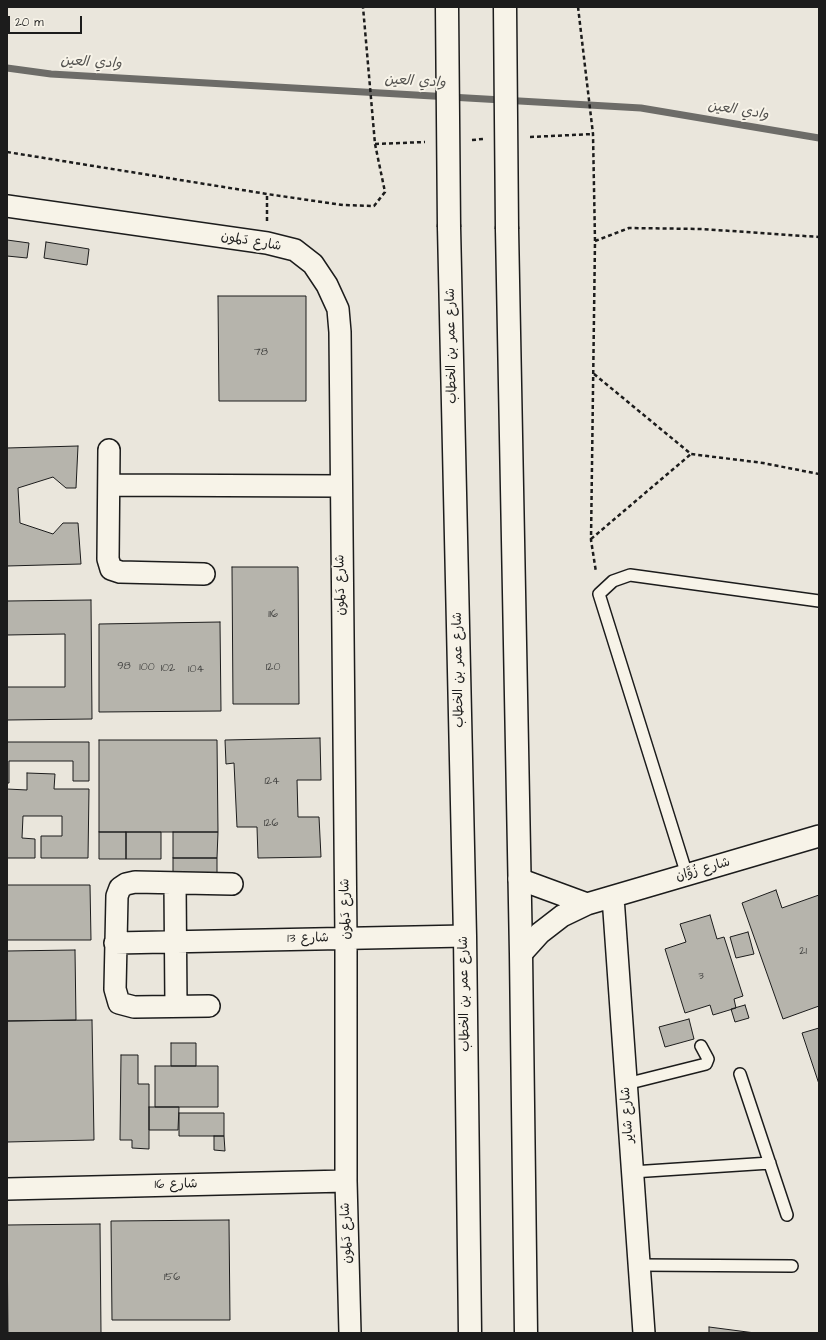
<!DOCTYPE html>
<html>
<head>
<meta charset="utf-8">
<style>
  body { margin:0 }
  #map { position:relative; width:826px; height:1340px; overflow:hidden; background:#eae6dc; font-family:"Architects Daughter",sans-serif }
  canvas { display:block }
  .frame { position:absolute; inset:0; border:8px solid #1c1c1c; pointer-events:none }
  .scale { position:absolute; left:8px; top:16px; width:74px; height:18px; box-sizing:border-box; border:2px solid #1c1c1c; border-top:0; padding-left:5px; font-size:12px; line-height:14px; white-space:nowrap; color:#1c1c1c; -webkit-text-stroke:3px #f7f3e8; paint-order:stroke }
</style>
</head>
<body>
<div id="map">
<canvas width="826" height="1340"></canvas>
<div class="frame"></div>
<div class="scale">20 m</div>
</div>
<script>
const g = document.querySelector('canvas').getContext('2d');
g.lineJoin = 'round';
const toPath = rows => new Path2D(rows.map(r => 'M' + r).join(''));
function stroke(path, color, width, dash) { g.strokeStyle = color; g.lineWidth = width; g.lineCap = dash ? 'butt' : 'round'; g.setLineDash(dash || []); g.stroke(path); }
function paint(path, color) { g.fillStyle = color; g.fill(path, 'evenodd'); }
function write(font, color, halo, rows, align = 'center') {
  g.font = font + ' "Architects Daughter","Playpen Sans Arabic",sans-serif'; g.lineWidth = 4; g.setLineDash([]); g.textBaseline = 'middle'; g.strokeStyle = halo; g.fillStyle = color; for (const [text, x, y, turn = 0] of rows) {
    g.save(); g.translate(x, y); g.rotate((+turn || 0) * Math.PI / 180); g.textAlign = isNaN(turn) ? turn : align; if (halo) g.strokeText(text, 0, 0); g.fillText(text, 0, 0); g.restore();
  }
}
const stream = toPath([
  [7,68,51,74,641,108,819,138]
]);
const building = toPath([
  [7,240,29,243,27,258,7,256,7,240],
  [46,242,89,249,87,265,44,258,46,242],
  [218,296,306,296,306,401,219,401,218,296],
  [78,446,76,488,66,488,53,477,18,488,20,523,53,534,63,523,78,523,81,564,7,566,7,448,78,446],
  [232,567,298,567,299,704,233,704,232,567],
  [91,600,92,719,7,720,7,687,65,687,65,634,7,635,7,601,91,600],
  [220,622,221,711,99,712,99,624,220,622],
  [320,738,321,780,297,780,298,817,319,817,321,857,258,858,257,827,237,827,234,763,226,764,225,740,320,738],
  [99,740,217,740,218,832,99,832,99,740],
  [7,742,89,742,89,781,73,781,73,761,9,761,9,783,7,783,7,742],
  [27,773,55,774,54,789,89,789,88,858,41,858,41,836,62,836,62,816,23,816,22,838,35,839,35,858,7,858,7,789,27,790,27,773],
  [99,832,126,832,126,859,99,859,99,832],
  [126,832,161,832,161,859,126,859,126,832],
  [173,832,218,832,217,858,173,858,173,832],
  [173,858,217,858,217,882,173,882,173,858],
  [7,885,90,885,91,940,7,940,7,885],
  [776,890,782,908,819,895,819,1006,783,1019,742,903,776,890],
  [710,915,717,939,724,937,743,996,734,999,736,1008,713,1015,710,1005,685,1013,665,949,686,942,680,924,710,915],
  [748,932,754,954,736,958,730,937,748,932],
  [75,950,76,1020,7,1021,7,951,75,950],
  [745,1005,749,1018,735,1022,731,1009,745,1005],
  [689,1019,694,1039,665,1047,659,1027,689,1019],
  [92,1020,94,1140,7,1142,7,1021,92,1020],
  [819,1028,819,1084,802,1033,819,1028],
  [171,1043,196,1043,196,1066,171,1066,171,1043],
  [121,1055,138,1055,138,1084,149,1084,149,1149,132,1148,132,1140,120,1140,121,1055],
  [155,1066,218,1066,218,1107,155,1107,155,1066],
  [149,1107,179,1107,178,1130,149,1130,149,1107],
  [179,1113,224,1113,224,1136,179,1136,179,1113],
  [214,1136,224,1136,225,1151,214,1150,214,1136],
  [229,1220,230,1320,112,1320,111,1221,229,1220],
  [100,1224,101,1333,8,1333,7,1225,100,1224],
  [709,1327,755,1333,709,1333,709,1327]
]);
const path = toPath([
  [578,7,593,134,595,241,591,540,596,572],
  [530,137,593,134],
  [472,140,483,139],
  [375,144,425,142],
  [7,152,267,194,343,205,374,206,385,192,375,144,363,7],
  [267,221,267,194],
  [595,241,629,228,702,229,819,237],
  [594,374,691,454,763,463,819,474],
  [591,539,691,454]
]);
const service = toPath([
  [687,875,599,594,613,581,630,575,819,601],
  [740,1074,787,1215],
  [626,1084,706,1064,708,1059,701,1046],
  [632,1172,770,1163],
  [639,1265,792,1266]
]);
const minor = toPath([
  [7,206,267,243,295,250,313,264,327,285,338,309,340,332,346,938,346,1181,350,1333],
  [109,450,108,559,111,569,120,572,204,574],
  [109,485,340,486],
  [519,879,587,904],
  [175,883,176,1006],
  [613,897,644,1333],
  [115,943,465,936],
  [521,954,540,933,562,916,587,904,819,836],
  [209,1006,134,1007,119,1003,115,989,117,896,120,888,126,884,135,882,232,884],
  [7,1189,346,1181]
]);
const primary = toPath([
  [449,227,465,936,470,1333],
  [507,229,521,954,526,1333]
]);
const primaryBridge = toPath([
  [447,7,449,227],
  [505,7,507,229]
]);
const numberNames = [
  ["78",261,353],
  ["116",273,615],
  ["98",124,667],
  ["100",147,668],
  ["120",273,668],
  ["102",168,669],
  ["104",196,670],
  ["124",272,782],
  ["126",271,824],
  ["21",803,952],
  ["3",701,977],
  ["156",172,1278]
];
const streetNames = [
  ["شارع دَلمون",251,242,10],
  ["شارع عمر بن الخطاب",452,346,-91],
  ["شارع دَلمون",341,585,-91],
  ["شارع عمر بن الخطاب",459,670,-91],
  ["شارع زُوَّان",703,870,-16],
  ["شارع دَلمون",346,909,-91],
  ["شارع 13",308,939,-1],
  ["شارع عمر بن الخطاب",465,994,-91],
  ["شارع شاير",628,1115,-94],
  ["شارع 16",176,1185,-1],
  ["شارع دَلمون",347,1233,-92]
];
const waterNames = [
  ["وادي العين",91,63,3],
  ["وادي العين",415,82,3],
  ["وادي العين",738,111,9]
];
stroke(stream, '#6d6c68', 7);
paint(building, '#b6b4ac');
stroke(building, '#1c1c1c', 1);
stroke(service, '#1c1c1c', 14);
stroke(minor, '#1c1c1c', 24);
stroke(primary, '#1c1c1c', 25);
stroke(path, '#1c1c1c', 2.5, [4, 3]);
stroke(service, '#f7f3e8', 11);
stroke(minor, '#f7f3e8', 21);
stroke(primary, '#f7f3e8', 22);
stroke(primaryBridge, '#1c1c1c', 25, []);
stroke(primaryBridge, '#f7f3e8', 22);
write('11px', '#424240', null, numberNames);
write('13px', '#1c1c1c', '#f7f3e8', streetNames);
write('italic 14px', '#52514e', '#f7f3e8', waterNames);
</script>
</body>
</html>
